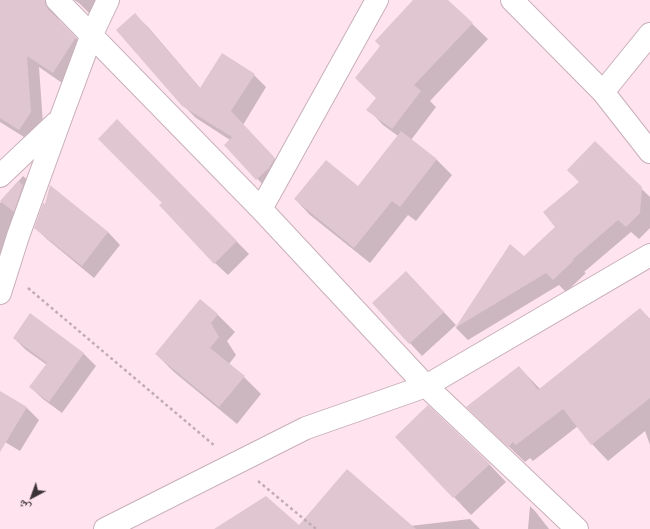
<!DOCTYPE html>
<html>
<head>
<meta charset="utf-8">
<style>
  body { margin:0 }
  #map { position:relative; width:650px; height:529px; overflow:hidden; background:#ffe4ef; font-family:Jost,"Noto Naskh Arabic",sans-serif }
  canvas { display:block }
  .north { position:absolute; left:12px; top:477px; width:40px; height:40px; -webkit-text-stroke:3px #ffe4ef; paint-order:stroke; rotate:221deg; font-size:11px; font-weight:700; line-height:16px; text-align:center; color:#3d3237 }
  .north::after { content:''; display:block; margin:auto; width:14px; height:18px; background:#3d3237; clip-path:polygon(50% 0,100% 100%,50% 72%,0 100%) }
</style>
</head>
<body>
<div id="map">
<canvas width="650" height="529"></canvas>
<div class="north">ش</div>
</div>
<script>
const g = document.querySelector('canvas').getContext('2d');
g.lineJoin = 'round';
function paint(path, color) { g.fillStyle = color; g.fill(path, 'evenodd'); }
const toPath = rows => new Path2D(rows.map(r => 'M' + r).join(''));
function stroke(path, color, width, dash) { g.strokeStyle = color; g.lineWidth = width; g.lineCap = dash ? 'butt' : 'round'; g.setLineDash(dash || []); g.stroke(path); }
const shadow = toPath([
  [0,0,101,0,96,20,79,3,74,0,66,0,57,9,57,16,60,22,88,50,65,85,39,67,43,124,32,142,0,122],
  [415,0,447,0,488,39,430,101,436,107,411,140,437,160,452,175,416,221,408,215,370,263,310,215,295,199,358,187,398,136,383,125,368,109,377,98],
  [135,15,148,27,201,89,254,75,266,87,243,125,287,172,270,192,225,145,230,140,196,118,183,105],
  [117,121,249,254,228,275,215,263,163,203],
  [595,143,650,197,650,228,639,239,631,232,584,272,586,273,566,292,559,285,468,340,456,328,510,245,524,257,556,227,580,182],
  [23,176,37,189,10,262,0,254,0,203],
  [51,187,108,232,120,245,94,278,48,240,35,228,45,206],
  [406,272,456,325,422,356,373,303],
  [200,300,218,315,235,332,227,341,236,355,229,364,244,377,261,394,237,424,174,372,156,354],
  [640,309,650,319,650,445,645,431,608,461,592,444,578,426,533,461,530,458,525,462,484,423,519,367,540,389],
  [31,315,84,354,96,366,62,413,43,399,30,387,47,365,26,350,14,338],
  [0,392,26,407,39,420,20,451,0,439],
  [489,464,506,482,471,515,454,497],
  [530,506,535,511,549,529,528,529],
  [470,519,480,529,215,529,299,526,410,526]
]);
const building = toPath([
  [0,0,45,0,45,3,48,9,76,37,53,73,27,56,31,112,19,130,0,118],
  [413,0,448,0,473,23,414,85,421,91,392,129,366,110,376,98,355,78,380,46,375,41],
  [135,13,200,88,222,53,255,74,231,111,275,158,269,168,256,180,224,145,232,137,182,106,116,30],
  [117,119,237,241,214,264,159,205,162,203,98,139],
  [401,131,437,159,400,207,392,201,354,248,294,199,326,160,358,186],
  [595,141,642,187,640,213,626,227,618,220,573,259,574,260,553,280,546,273,455,328,510,244,524,256,555,227,543,212,579,182,567,170],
  [18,181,23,185,14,212,0,201],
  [50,185,108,232,82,266,34,228,43,203,45,204],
  [406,271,444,312,409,344,372,303],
  [200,299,218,314,211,323,219,337,210,348,245,376,219,407,155,354],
  [640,308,650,319,650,398,591,445,563,409,516,445,513,442,508,447,466,407,519,366,538,390],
  [30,313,84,353,49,402,29,387,47,363,13,338],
  [0,391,27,407,0,452],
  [428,405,490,464,453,498,395,437],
  [347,469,416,529,214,529,266,496,299,525]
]);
const path = toPath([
  [28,288,215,446],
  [258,481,316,529]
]);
const minor = toPath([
  [57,0,261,209,426,386,577,529],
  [512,0,603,92,650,152],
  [603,92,650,34],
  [0,176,56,123],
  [261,209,377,0],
  [0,293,18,236,60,120,92,34,108,0],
  [105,529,306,428,426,386,650,255]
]);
paint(shadow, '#0003');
paint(building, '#e0c6d0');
stroke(minor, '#c8afb9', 24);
stroke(path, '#c2acb5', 2.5, [3, 3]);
stroke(minor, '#fff', 22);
</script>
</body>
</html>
